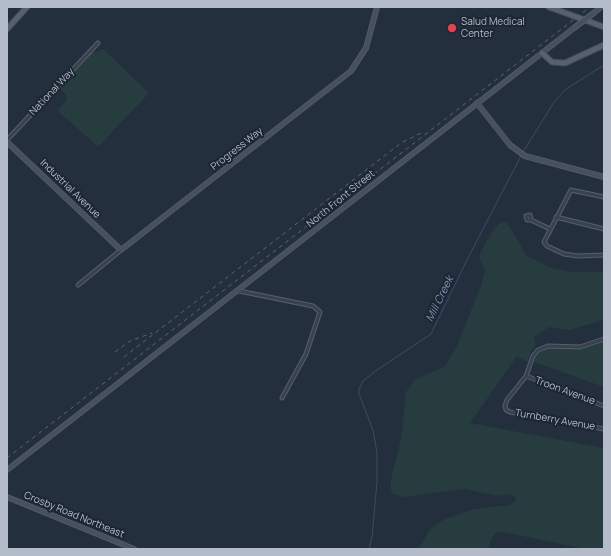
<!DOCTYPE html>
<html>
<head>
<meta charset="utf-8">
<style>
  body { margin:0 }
  #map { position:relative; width:611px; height:556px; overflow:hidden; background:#242f3e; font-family:Manrope,sans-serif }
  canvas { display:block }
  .frame { position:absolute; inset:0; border:8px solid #b4bcc9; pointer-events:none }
</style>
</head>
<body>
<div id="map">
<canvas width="611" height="556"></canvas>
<div class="frame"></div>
</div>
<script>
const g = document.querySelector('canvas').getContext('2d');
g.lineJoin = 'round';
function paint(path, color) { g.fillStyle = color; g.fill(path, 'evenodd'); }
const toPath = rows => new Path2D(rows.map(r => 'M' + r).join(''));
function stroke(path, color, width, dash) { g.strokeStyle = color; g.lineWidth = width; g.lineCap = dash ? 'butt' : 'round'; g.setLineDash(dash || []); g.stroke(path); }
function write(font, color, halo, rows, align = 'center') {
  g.font = font + ' Manrope,sans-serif'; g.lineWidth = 4; g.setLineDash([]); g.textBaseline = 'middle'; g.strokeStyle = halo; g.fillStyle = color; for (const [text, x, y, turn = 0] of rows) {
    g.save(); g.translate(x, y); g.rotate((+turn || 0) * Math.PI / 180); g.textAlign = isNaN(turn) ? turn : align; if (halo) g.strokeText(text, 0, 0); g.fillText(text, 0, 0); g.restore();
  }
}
const green = toPath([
  [103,49,149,93,98,147,57,110,67,100,65,98,67,95,59,88,92,53],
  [506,221,527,256,552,268,571,272,604,272,604,320,569,330,549,327,534,337,536,346,531,351,527,362,517,356,470,423,604,448,604,549,586,549,498,531,492,537,488,549,418,549,431,528,445,519,474,509,510,505,515,501,516,497,509,494,498,496,464,489,403,497,393,494,391,490,391,480,401,439,406,392,415,380,445,366,457,346,482,283,485,270,480,260,480,253,492,232,500,223],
  [603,341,604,387,534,362,537,354,545,349,580,349]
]);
const stream = toPath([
  [523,152,554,102,566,89,604,65],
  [369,549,372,537,377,482,377,453,373,430,359,394,359,389,363,381,374,372,431,334,468,258,521,156]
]);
const street = toPath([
  [7,140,98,43],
  [604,197,571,190,544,242,547,246,564,254,578,256,604,255],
  [556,217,604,229],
  [531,220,530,215,526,216,527,220,531,220,550,229],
  [78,285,121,250],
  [239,291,313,306,320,312,306,354,282,398],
  [604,339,580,347,548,346,538,350,533,356,526,376,507,400,505,406,506,410,510,412,604,429],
  [526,376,604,406]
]);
const secondary = toPath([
  [595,12,601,7],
  [477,103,510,145,525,156,604,177],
  [7,142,121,250,351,71,366,48,377,7],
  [7,470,574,28],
  [7,497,134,549]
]);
const primary = toPath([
  [549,7,604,27],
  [7,29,27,7],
  [542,53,552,62,565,63,604,45]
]);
const rail = toPath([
  [115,352,130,341,152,333],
  [124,357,401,143,421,133],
  [7,458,590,7]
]);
const secondaryBridge = toPath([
  [574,28,595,12]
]);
const markers = [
  [452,28,5,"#e0444e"]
];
const poiNames = [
  ["Salud Medical",461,22],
  ["Center",461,34]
];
const streetNames = [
  ["National Way",52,92,-47],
  ["Progress Way",237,149,-38],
  ["Industrial Avenue",70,189,44],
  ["North Front Street",341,199,-39],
  ["Troon Avenue",565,391,20],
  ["Turnberry Avenue",555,420,10],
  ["Crosby Road Northeast",74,515,22]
];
const waterNames = [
  ["Mill Creek",440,299,-64]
];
paint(green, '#263c3f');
stroke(stream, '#394c67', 1);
stroke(street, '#565f6c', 5);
stroke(secondary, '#565f6c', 6);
stroke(primary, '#414a57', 7);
stroke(street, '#38414e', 3);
stroke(secondary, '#465061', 4.5);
stroke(primary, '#56606e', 5);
stroke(rail, '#5a6575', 1, [4, 4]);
stroke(secondaryBridge, '#565f6c', 6, []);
stroke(secondaryBridge, '#465061', 4.5);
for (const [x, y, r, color] of markers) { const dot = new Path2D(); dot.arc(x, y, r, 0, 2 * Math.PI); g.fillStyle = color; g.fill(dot); stroke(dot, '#1d2633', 1.5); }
write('10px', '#b4bcc9', '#1d2633', poiNames, 'left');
write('10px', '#b4bcc9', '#1d2633', streetNames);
write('italic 11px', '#7c92b1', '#1d2633', waterNames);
</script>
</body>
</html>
